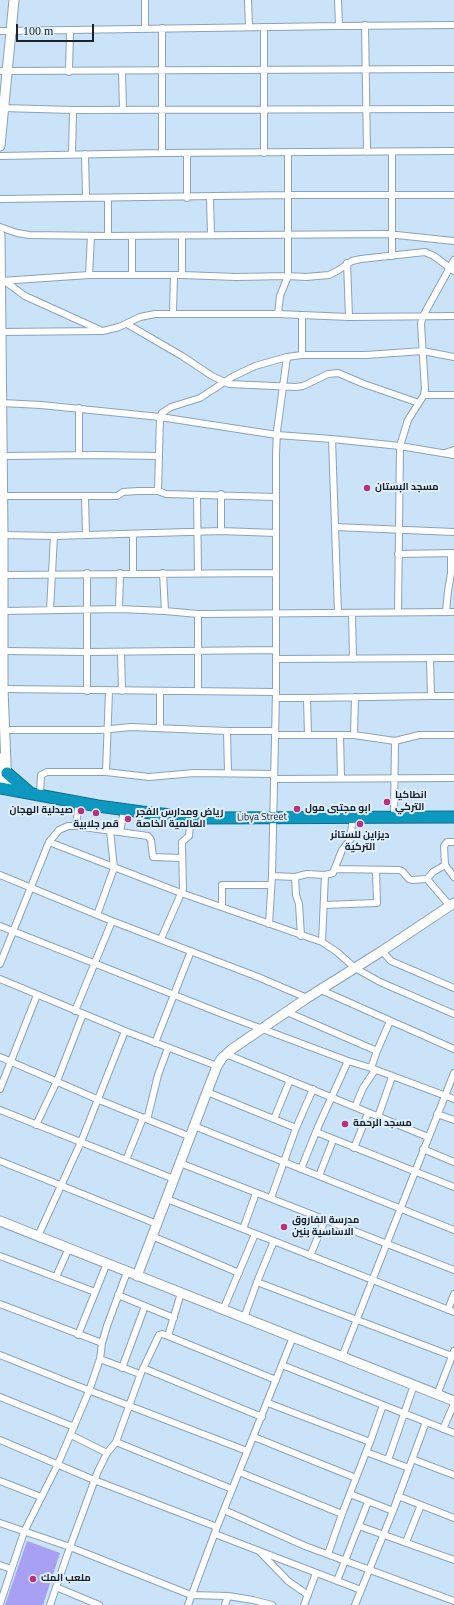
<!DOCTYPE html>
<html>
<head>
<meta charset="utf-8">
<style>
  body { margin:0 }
  #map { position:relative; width:454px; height:1605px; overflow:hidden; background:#cae3f9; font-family:Georgia,serif }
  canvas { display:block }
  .scale { position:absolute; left:16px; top:24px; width:78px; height:18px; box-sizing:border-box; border:2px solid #1a232c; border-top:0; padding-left:5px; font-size:12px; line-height:14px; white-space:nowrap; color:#1a232c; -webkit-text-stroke:3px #dfeefc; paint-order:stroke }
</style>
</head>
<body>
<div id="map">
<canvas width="454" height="1605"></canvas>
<div class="scale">100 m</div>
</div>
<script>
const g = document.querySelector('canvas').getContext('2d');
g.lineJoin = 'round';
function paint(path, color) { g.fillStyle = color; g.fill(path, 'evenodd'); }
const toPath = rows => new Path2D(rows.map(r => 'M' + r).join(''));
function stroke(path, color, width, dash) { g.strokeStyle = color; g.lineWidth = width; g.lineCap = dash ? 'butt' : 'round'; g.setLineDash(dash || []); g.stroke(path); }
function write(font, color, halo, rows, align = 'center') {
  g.font = font + ' Georgia,Cairo,serif'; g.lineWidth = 4; g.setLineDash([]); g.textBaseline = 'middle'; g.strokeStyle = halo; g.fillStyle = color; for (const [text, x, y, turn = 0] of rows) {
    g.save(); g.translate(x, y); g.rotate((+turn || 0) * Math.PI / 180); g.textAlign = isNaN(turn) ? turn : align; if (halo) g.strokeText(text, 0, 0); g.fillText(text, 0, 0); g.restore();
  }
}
const green = toPath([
  [27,1541,60,1553,43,1605,5,1605]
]);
const street = toPath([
  [248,0,249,27],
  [338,0,339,26],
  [365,25,367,152],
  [162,28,162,153],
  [145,29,145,0],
  [0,31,339,26,454,25],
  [0,71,454,69],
  [122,71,123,110],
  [69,72,70,30],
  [2,108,73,110,454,109],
  [392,152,392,256],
  [187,153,187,198],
  [264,153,264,27],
  [72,154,73,110],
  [85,154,86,198],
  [0,156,162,153,454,151],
  [210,197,211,235],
  [0,199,288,195,454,195],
  [0,227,17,233,29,235,108,236,387,234,454,241],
  [108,236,108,198],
  [132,236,132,275],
  [347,263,349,317],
  [89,275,91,236],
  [182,275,182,236],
  [1,281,89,275,182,275,236,277,288,276,288,153],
  [6,282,25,296,100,330],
  [173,313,174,275],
  [278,314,349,317,454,316],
  [302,316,302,355],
  [127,324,182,356,212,376,229,384,296,387,303,386,328,374,338,373,364,384,419,403],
  [0,332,103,331,119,327,140,317,155,314,278,314,280,296,288,276,306,277,329,275,337,271,352,261,361,259,425,252,434,256,454,271],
  [424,395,454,395],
  [2,403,41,405,160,417,277,435,332,439,400,446,454,455],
  [332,439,338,613],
  [445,453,454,450],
  [79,455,79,408],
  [3,456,97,455,158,456],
  [158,491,160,417,162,413,171,407,200,398,232,377,255,366,287,357],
  [221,494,221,531],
  [197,495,198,573],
  [3,496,117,496,123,492,138,491,158,491,166,494,276,497],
  [85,496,86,535],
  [335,527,454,532],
  [3,535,54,536,221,531,276,533],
  [398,554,454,553],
  [87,573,87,691],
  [133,573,133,534],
  [163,573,165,611],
  [3,575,276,573],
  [119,609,120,573],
  [50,610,54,536],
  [4,611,119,609,165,611,198,614,454,612],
  [398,612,400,446,408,420,424,395,425,389,421,324,423,316,454,260],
  [446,612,448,591,451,573,451,554],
  [352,613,353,659],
  [198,614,198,691],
  [4,651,86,652,276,650],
  [121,652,122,691],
  [276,659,454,658],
  [430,659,431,696,454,696],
  [3,689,276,692],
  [160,691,160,728],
  [276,698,307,698,308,735],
  [307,698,431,696],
  [4,730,100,730,131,727,227,731,275,731],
  [227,731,228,772],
  [275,735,354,735,395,741],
  [340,735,341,778],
  [354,735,355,697],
  [106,772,109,691],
  [274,779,454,778],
  [40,795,41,775,47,772,106,772,149,777,194,773,274,774],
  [394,816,395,741,419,735,454,735],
  [76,826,148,836,151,840,153,857,182,858],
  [120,832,124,810],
  [49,842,181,893,322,942,337,952,355,968,380,982,454,1014],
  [454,842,447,842,444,846,445,865,454,877],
  [336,869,399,870,402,871,409,879,412,880,427,879,433,872,445,865],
  [0,875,112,921,258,977,307,998],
  [272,876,295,877,307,874,325,875,333,873,342,850,350,840,353,817],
  [295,877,296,895,299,904,301,936],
  [427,879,450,906],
  [324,905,377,903,376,870],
  [222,907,222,885,271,885],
  [97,915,114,868,110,830],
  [269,924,272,876,276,692,276,454,277,431,287,357,302,355,366,355,423,351,454,357],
  [0,926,225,1015,348,1061],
  [161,939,183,889,182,845,182,842,189,836,191,817],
  [322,942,325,875],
  [382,951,391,961,454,988],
  [0,964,49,842,59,830,68,826,76,826,79,802],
  [0,979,125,1031,217,1066],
  [321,990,454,1049],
  [75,1011,112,921],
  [287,1012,377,1051,371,1068,454,1099],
  [155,1043,191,951],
  [377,1051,390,1021],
  [226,1054,428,1137],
  [0,1057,99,1100,191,1137],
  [0,1089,37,995],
  [207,1092,296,1128],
  [355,1107,363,1088,375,1070],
  [0,1110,174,1179],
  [437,1114,454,1120],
  [378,1117,392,1077],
  [274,1119,290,1080],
  [36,1125,57,1081,83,1014],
  [194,1126,454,1230],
  [316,1132,454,1187],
  [354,1148,368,1113],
  [423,1149,454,1162],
  [126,1160,143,1118,148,1116,158,1075,168,1048],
  [0,1161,157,1224],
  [180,1163,454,1270],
  [301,1169,318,1127,348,1061,371,1068],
  [319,1176,333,1140],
  [271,1198,296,1128,313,1089],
  [167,1199,454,1312],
  [243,1229,256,1193],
  [38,1236,81,1142,125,1031],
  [152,1236,239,1273],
  [0,1256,95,1292],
  [310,1256,325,1220],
  [56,1277,69,1248],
  [257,1282,452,1356],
  [181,1293,168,1336,276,1380],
  [118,1295,174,1318],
  [0,1304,102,1343],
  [223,1310,255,1234],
  [448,1310,454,1294],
  [244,1318,257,1282,274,1241],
  [78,1335,107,1263],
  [0,1355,70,1383,247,1451],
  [342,1357,454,1073],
  [100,1359,140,1374],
  [122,1368,145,1306],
  [143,1368,262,1417],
  [437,1395,454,1351],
  [0,1397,74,1427],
  [268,1403,370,1442,383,1405,282,1365],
  [383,1405,454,1433],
  [443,1429,454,1404],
  [71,1435,107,1453],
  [254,1437,356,1478],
  [0,1440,94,1480,217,1527],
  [116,1442,232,1489],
  [366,1452,409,1468],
  [412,1459,454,1475],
  [388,1460,414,1385],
  [239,1472,342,1514,370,1442],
  [0,1481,41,1497],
  [350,1494,393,1511],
  [398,1496,454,1518],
  [224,1510,305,1546,454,1601],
  [0,1523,70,1547,98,1471,107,1453,116,1442,141,1373,159,1335,162,1334,168,1336],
  [359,1526,454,1560],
  [215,1534,361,1590],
  [406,1542,421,1505],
  [260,1552,288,1581,308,1595],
  [328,1554,342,1514],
  [0,1565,11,1569],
  [337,1581,368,1502],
  [56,1587,99,1605],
  [0,1604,24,1532,58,1464,89,1391,100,1359,102,1343,107,1326,127,1272],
  [50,1605,70,1547,191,1595,228,1596,253,1600,272,1605],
  [188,1605,217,1527,293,1337],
  [225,1605,228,1596],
  [304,1605,316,1573],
  [355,1605,393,1511,426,1422]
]);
const secondary = toPath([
  [0,146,14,0],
  [0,235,3,535,3,689,7,789],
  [0,782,1,758],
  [0,1221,454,1401],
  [137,1276,207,1092,217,1066,222,1058,232,1049,307,998,382,951,454,903]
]);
const highway = toPath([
  [7,773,29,792],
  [0,788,98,806,142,812,201,818,454,817]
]);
const markers = [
  [367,488,4,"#b5337c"],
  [387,802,4,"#b5337c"],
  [297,809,4,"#b5337c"],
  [81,811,4,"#b5337c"],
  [96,813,4,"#b5337c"],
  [128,819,4,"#b5337c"],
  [360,824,4,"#b5337c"],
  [345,1124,4,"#b5337c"],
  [284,1227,4,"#b5337c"],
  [33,1579,4,"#b5337c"]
];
const poiNames = [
  ["مسجد البستان",375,488],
  ["انطاكيا",395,796],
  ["التركي",395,808],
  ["ابو مجتبى مول",305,809],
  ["صيدلية الهجان",73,811,"right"],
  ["رياض ومدارس الفجر",136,813],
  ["العالمية الخاصة",136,825],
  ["قمر جلابية",96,825,"center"],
  ["ديزاين للستائر",360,836,"center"],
  ["التركية",360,848,"center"],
  ["مسجد الرحمة",353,1124],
  ["مدرسة الفاروق",292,1221],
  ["الاساسية بنين",292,1233],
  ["ملعب المك",41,1579]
];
const streetNames = [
  ["Libya Street",262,818,-1]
];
paint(green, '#a8a0f3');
stroke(street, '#8ba2b8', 8);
stroke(secondary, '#8ba2b8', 11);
stroke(highway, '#116f8c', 13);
stroke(street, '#fff', 6);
stroke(secondary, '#fff', 9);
stroke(highway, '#0c98bf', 11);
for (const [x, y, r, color] of markers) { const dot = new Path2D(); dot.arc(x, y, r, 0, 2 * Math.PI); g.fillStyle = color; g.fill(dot); stroke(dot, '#dfeefc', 1.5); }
write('bold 10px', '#1a232c', '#dfeefc', poiNames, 'left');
write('10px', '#1a232c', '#dfeefc', streetNames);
</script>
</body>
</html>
